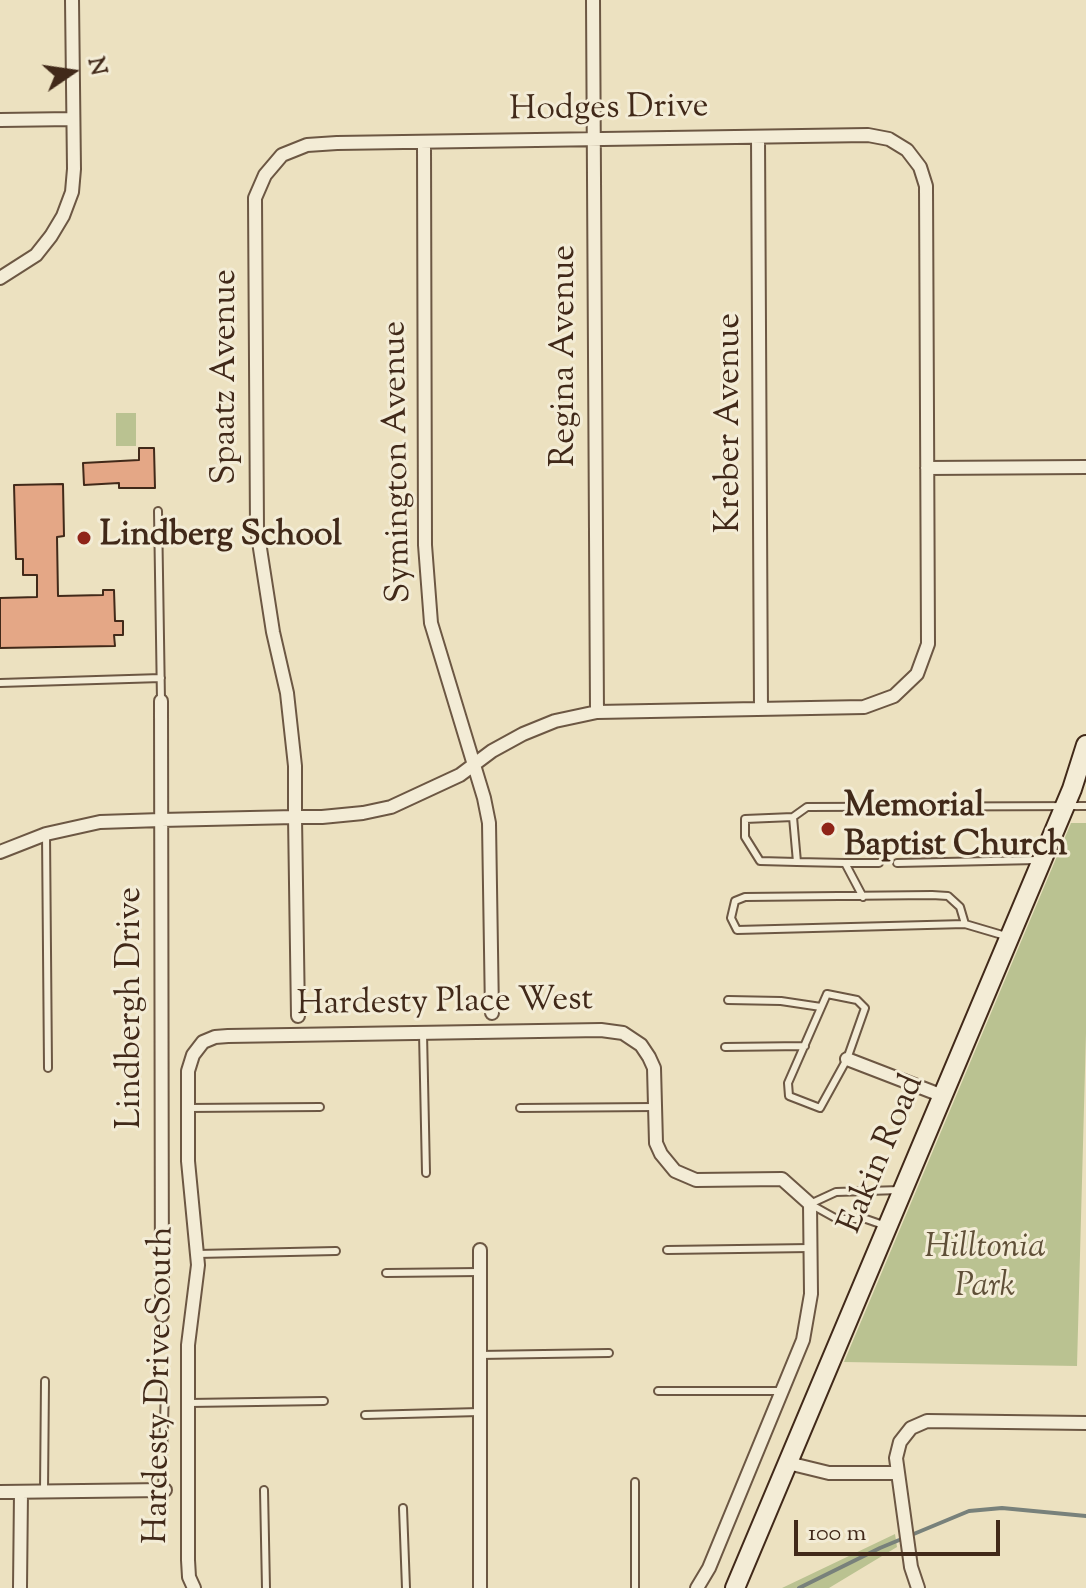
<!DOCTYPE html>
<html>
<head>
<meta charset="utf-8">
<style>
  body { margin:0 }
  #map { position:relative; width:1086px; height:1588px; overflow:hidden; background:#ece1c0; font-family:"Sorts Mill Goudy",serif }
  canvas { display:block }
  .north { position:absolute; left:32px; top:32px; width:80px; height:80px; -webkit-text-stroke:6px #f3ecd6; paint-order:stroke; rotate:77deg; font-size:22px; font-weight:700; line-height:32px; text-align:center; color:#412919 }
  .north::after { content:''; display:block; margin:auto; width:28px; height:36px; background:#412919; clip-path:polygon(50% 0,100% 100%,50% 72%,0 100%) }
  .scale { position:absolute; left:794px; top:1520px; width:206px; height:36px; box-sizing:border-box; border:4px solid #412919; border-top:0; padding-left:10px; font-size:24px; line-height:28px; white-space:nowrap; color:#412919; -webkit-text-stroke:6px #f3ecd6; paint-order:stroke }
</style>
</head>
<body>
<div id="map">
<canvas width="1086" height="1588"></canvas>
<div class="north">N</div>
<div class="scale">100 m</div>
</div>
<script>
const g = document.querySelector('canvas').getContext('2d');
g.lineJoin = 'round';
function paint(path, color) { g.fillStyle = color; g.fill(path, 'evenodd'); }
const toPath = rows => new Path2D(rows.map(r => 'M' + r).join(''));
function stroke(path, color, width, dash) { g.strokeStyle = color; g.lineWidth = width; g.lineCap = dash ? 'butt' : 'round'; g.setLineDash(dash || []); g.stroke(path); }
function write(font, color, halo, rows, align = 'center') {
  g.font = font + ' "Sorts Mill Goudy",serif'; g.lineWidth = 6; g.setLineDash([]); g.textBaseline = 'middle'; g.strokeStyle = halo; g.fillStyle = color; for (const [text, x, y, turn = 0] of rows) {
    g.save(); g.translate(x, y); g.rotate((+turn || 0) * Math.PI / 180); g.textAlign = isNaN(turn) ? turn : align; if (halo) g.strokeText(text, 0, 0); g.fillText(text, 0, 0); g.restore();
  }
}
const green = toPath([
  [116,413,136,413,136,446,116,446],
  [1071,823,1086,823,1086,1033,1077,1366,844,1362],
  [895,1534,897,1547,829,1588,782,1588]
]);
const stream = toPath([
  [799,1588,880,1548,969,1511,1002,1508,1086,1516]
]);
const building = toPath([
  [139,448,154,448,155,488,119,488,119,483,84,485,83,463,139,460,139,448],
  [63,484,64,536,57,537,58,596,103,595,103,590,114,590,115,621,123,621,123,635,114,635,115,646,0,648,0,598,37,597,37,575,23,575,23,559,16,559,14,485,63,484]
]);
const lane = toPath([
  [158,511,161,701],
  [0,683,161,678],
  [793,817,807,807,1086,806],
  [46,834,48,1068],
  [797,862,793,817,745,819,745,837,760,861,797,862,845,863,863,897],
  [845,863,879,863],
  [897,863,1037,860],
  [965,924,960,907,948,896,932,895,745,897,735,901,731,918,737,930,965,924,1009,937],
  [827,994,857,1000,865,1008,847,1059,820,1108,789,1096,788,1083,827,994],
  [728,1000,781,1001,821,1007],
  [423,1033,426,1173],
  [725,1047,805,1046],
  [188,1108,320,1107],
  [520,1108,655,1107],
  [810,1204,836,1192,900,1190],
  [810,1204,837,1219,866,1219,886,1226],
  [667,1250,810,1248],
  [197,1254,336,1251],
  [386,1273,479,1272],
  [479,1355,609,1353],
  [658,1391,782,1391],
  [189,1403,324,1401],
  [365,1415,479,1412],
  [162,1490,165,1389],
  [264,1490,266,1588],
  [44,1491,45,1381],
  [403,1508,406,1588],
  [635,1588,635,1482]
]);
const street = toPath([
  [593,0,597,712],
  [0,120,73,119],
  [758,137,761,709],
  [424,142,425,545,431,623,484,798,489,823,492,1013],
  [0,278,36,255,51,236,63,216,72,192,74,169,72,0],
  [927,468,1086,467],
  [161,701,162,1315],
  [0,852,46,834,100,822,161,820,295,817,322,817,363,813,391,807,460,775,492,751,523,734,555,721,597,712,864,707,894,696,917,674,928,644,926,186,920,167,907,150,889,139,868,135,337,143,307,145,282,155,265,175,255,198,257,529,273,632,287,693,295,766,295,817,298,1016],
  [847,1059,943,1096],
  [480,1250,480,1588],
  [788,1463,829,1473,898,1473],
  [0,1492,165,1490],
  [20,1588,21,1492],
  [194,1588,189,1577,188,1560,188,1345,198,1265,188,1161,188,1071,193,1055,203,1042,215,1037,228,1036,601,1030,623,1033,641,1045,649,1057,654,1068,656,1143,661,1154,675,1171,696,1180,782,1179,810,1204,811,1294,803,1340,709,1568,697,1588],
  [918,1588,911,1567,896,1458,900,1442,911,1428,927,1421,1086,1423]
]);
const secondary = toPath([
  [735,1588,1072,789,1086,745]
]);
const markers = [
  [84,538,8,"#8f2418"],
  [828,829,8,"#8f2418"]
];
const streetNames = [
  ["Hodges Drive",609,111,-1],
  ["Regina Avenue",567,356,-90],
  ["Spaatz Avenue",228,377,-90],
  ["Kreber Avenue",732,423,-90],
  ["Symington Avenue",400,462,-91],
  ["Hardesty Place West",445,1005,-1],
  ["Lindbergh Drive",133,1008,-90],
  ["Eakin Road",884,1155,-67],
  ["Hardesty Drive South",162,1385,-89]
];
const poiNames = [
  ["Lindberg School",100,538],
  ["Memorial",844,809],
  ["Baptist Church",844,848]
];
const parkNames = [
  ["Hilltonia",985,1250],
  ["Park",985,1289]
];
paint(green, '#bac291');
stroke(stream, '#78817b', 4);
paint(building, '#e4a786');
stroke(building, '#412919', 2);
stroke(lane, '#6c5743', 10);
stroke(street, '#6c5743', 16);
stroke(secondary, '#412919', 22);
stroke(lane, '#f3ecd6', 6);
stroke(street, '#f3ecd6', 12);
stroke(secondary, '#f3ecd6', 18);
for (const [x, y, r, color] of markers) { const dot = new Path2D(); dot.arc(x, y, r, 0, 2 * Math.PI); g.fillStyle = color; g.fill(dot); stroke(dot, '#f3ecd6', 3); }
write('34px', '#412919', '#f3ecd6', streetNames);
write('bold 34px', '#412919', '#f3ecd6', poiNames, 'left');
write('italic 34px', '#5f4f37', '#f3ecd6', parkNames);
</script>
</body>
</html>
